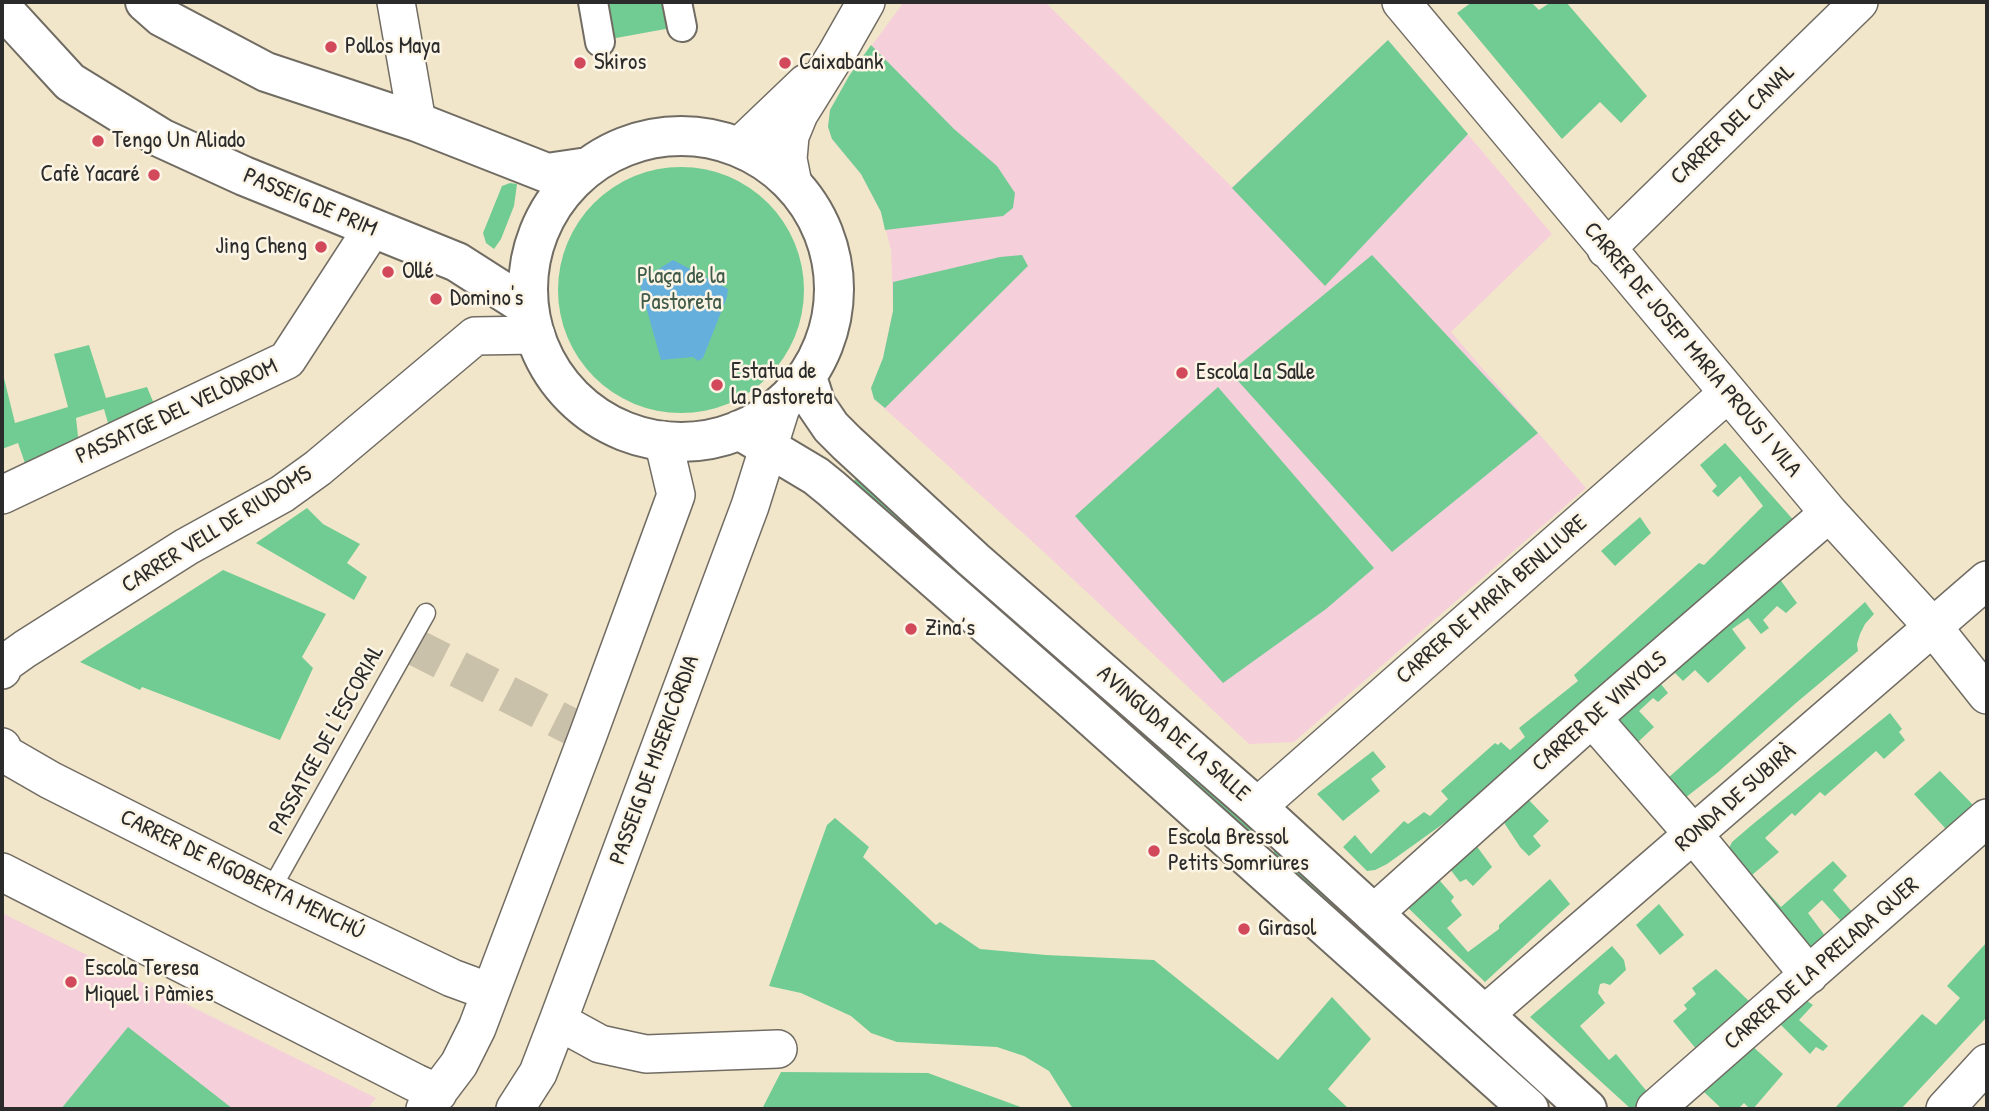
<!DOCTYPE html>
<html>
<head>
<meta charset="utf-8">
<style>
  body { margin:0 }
  #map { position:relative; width:1989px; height:1111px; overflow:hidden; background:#f2e6ca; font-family:"Patrick Hand",sans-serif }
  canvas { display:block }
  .frame { position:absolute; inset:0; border:4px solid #2b2b2b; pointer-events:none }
</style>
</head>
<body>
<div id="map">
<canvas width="1989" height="1111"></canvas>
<div class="frame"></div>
</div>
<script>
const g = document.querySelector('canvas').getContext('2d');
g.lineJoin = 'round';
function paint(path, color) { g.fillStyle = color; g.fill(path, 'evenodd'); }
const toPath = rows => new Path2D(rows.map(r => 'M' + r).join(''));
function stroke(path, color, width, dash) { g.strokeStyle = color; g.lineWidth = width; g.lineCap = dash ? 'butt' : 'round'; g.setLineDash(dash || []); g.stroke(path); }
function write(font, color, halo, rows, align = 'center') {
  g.font = font + ' "Patrick Hand",sans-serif'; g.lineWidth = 5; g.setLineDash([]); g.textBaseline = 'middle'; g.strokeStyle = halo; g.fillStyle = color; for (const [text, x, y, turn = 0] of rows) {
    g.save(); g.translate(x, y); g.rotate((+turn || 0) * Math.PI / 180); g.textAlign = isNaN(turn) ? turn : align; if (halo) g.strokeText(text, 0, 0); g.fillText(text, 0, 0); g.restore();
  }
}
const built = toPath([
  [904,2,1045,2,1232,187,1388,40,1552,234,1451,332,1586,488,1294,742,1249,744,1046,554,874,399,871,388,883,358,893,311,891,250,881,212,861,174,832,139,828,127,830,110,849,76],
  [2,913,376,1098,367,1109,2,1109]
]);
const green = toPath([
  [599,2,666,2,671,28,605,40],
  [1472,2,1531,2,1539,10,1551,2,1566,2,1647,96,1621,123,1600,102,1562,139,1457,13],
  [1388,40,1468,134,1325,286,1232,188],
  [871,45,954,129,997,166,1015,193,1013,208,1003,216,885,230,881,212,861,174,832,139,828,127,830,110,849,76],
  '558 290a123 123 0 1 1 246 0a123 123 0 1 1-246 0Z',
  [510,183,517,184,514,206,501,239,494,249,486,243,483,233,502,186],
  [1022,255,1028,266,885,408,874,399,871,388,883,358,893,311,893,282,1000,257],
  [1372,255,1538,433,1392,552,1230,372],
  [89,345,106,398,147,387,157,411,110,430,104,409,76,418,79,445,27,469,18,443,2,449,2,370,15,423,68,407,54,354],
  [1218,387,1374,568,1326,609,1223,683,1075,516],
  [1725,443,1797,524,1489,791,1387,864,1375,870,1367,871,1343,847,1355,835,1371,854,1404,821,1408,824,1424,812,1430,816,1448,799,1441,791,1495,743,1498,745,1501,742,1510,750,1525,737,1519,728,1578,681,1574,675,1699,563,1704,565,1763,506,1740,476,1718,497,1712,491,1717,486,1700,465],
  [861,473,1260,834,1252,842,854,481],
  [307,508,323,524,360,544,347,563,367,577,354,600,256,543],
  [1640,517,1651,533,1615,566,1601,551],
  [223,570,326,614,302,657,313,668,280,740,142,687,140,690,80,662],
  [1779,578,1797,603,1786,613,1777,606,1763,620,1769,628,1761,634,1748,618,1732,629,1746,648,1719,673,1708,683,1695,670,1683,681,1675,673,1661,684,1668,693,1658,702,1653,698,1639,711,1654,727,1637,743,1668,778,1865,602,1874,614,1865,624,1860,634,1857,644,1858,651,1796,703,1717,773,1685,798,1616,720],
  [1890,713,1902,729,1899,732,1905,740,1884,759,1876,751,1825,796,1820,792,1795,816,1792,813,1765,838,1779,852,1752,875,1781,907,1833,861,1847,876,1833,890,1854,914,1843,923,1822,900,1808,913,1826,937,1814,947,1808,948,1728,855,1729,848,1732,842,1753,824],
  [1373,751,1386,767,1371,779,1380,791,1343,821,1317,794],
  [1940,771,1977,809,1948,837,1945,828,1914,794],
  [1526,797,1549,821,1533,836,1541,846,1529,856,1520,847,1501,818],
  [835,818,869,847,863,857,936,925,940,922,980,949,1046,955,1154,960,1278,1060,1332,997,1371,1039,1328,1089,1349,1109,1073,1109,1049,1071,1024,1056,997,1047,897,1042,871,1033,851,1016,801,993,769,986,827,825],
  [1473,841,1492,867,1473,886,1466,879,1460,882,1446,864],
  [1276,849,1446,1003,1439,1010,1269,857],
  [1434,874,1454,897,1451,901,1462,915,1447,928,1468,952,1499,929,1499,925,1550,879,1570,904,1485,982,1404,904],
  [1659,904,1684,935,1660,955,1636,925],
  [1987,942,1987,1016,1985,1019,1901,1109,1834,1109,1922,1014,1936,1025,1960,998,1947,986],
  [1612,946,1624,960,1626,970,1610,985,1604,983,1600,984,1598,993,1605,1003,1580,1026,1609,1060,1616,1054,1649,1094,1634,1109,1631,1109,1530,1017],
  [1716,969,1753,1005,1697,1050,1673,1021,1687,1009,1684,1005,1696,994,1692,988],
  [1803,998,1813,1005,1799,1020,1828,1046,1823,1051,1816,1047,1810,1054,1777,1021],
  [128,1027,233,1109,61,1109],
  [1750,1044,1783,1074,1753,1109,1750,1109,1744,1103,1738,1109,1722,1109,1704,1092,1686,1108,1682,1104],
  [781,1072,928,1073,1026,1109,762,1109]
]);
const water = toPath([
  [673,260,728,289,727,297,703,358,698,361,693,357,661,360,641,289,640,283,645,278]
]);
const minorTunnel = toPath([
  [409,644,588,735]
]);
const service = toPath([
  [270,891,426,613]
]);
const pedestrian = toPath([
  [593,2,600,42],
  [677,2,682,27]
]);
const minor = toPath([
  [396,2,417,122],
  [1401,2,1829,513,1933,627,1987,695],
  [739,147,806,83],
  [793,184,788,159,790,136,799,114,837,53,866,2],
  [1606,249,1859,2],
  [2,495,287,360,372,229],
  [2,670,4,664,25,649,186,547,282,494,318,468,475,336,536,335],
  [1592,718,1694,835,1809,975],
  [2,747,5,754,50,780,270,891,452,978,490,992],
  [1257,807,1728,393],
  [2,872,416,1083,438,1093],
  [1373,914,1592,718,1829,513],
  [1484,1015,1987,580],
  [558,1021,600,1044,646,1054,778,1049],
  [425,1109,459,1064,477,1028,588,735,676,495,663,440],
  [515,1109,538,1073,558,1021,750,506,782,404],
  [1655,1109,1987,818],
  [1945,1109,1987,1063]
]);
const tertiary = toPath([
  [145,2,162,17,266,72,417,122,547,173,588,167],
  [2,8,70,82,161,138,244,176,457,262,529,308],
  '528 289a153 153 0 1 1 306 0a153 153 0 1 1-306 0Z',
  [807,377,816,405,831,427,847,443,974,560,1257,807,1587,1109],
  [739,430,816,476,832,489,1077,704,1529,1109]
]);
const markers = [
  [331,47,7,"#d1495b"],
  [580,63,7,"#d1495b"],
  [785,63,7,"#d1495b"],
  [98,141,7,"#d1495b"],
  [154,175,7,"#d1495b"],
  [321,247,7,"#d1495b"],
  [388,272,7,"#d1495b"],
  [436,299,7,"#d1495b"],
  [1182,373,7,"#d1495b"],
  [717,385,7,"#d1495b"],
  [911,629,7,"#d1495b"],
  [1154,851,7,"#d1495b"],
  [1244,929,7,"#d1495b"],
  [71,982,7,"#d1495b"]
];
const poiNames = [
  ["Pollos Maya",345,47],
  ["Skiros",594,63],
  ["Caixabank",799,63],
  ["Tengo Un Aliado",112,141],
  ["Cafè Yacaré",140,175,"right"],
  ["Jing Cheng",307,247,"right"],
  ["Ollé",402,272],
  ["Domino's",450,299],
  ["Estatua de",731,372],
  ["la Pastoreta",731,398],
  ["Escola La Salle",1196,373],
  ["Zina’s",925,629],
  ["Escola Bressol",1168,838],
  ["Petits Somriures",1168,864],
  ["Girasol",1258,929],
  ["Escola Teresa",85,969],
  ["Miquel i Pàmies",85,995]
];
const streetNames = [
  ["CARRER DEL CANAL",1733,125,-44],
  ["PASSEIG DE PRIM",310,203,23],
  ["CARRER DE JOSEP MARIA PROUS I VILA",1692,350,50],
  ["PASSATGE DEL VELÒDROM",177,412,-25],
  ["CARRER VELL DE RIUDOMS",217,530,-32],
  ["CARRER DE MARIÀ BENLLIURE",1492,600,-41],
  ["CARRER DE VINYOLS",1600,712,-41],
  ["AVINGUDA DE LA SALLE",1173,734,41],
  ["PASSATGE DE L'ESCORIAL",327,740,-61],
  ["PASSEIG DE MISERICÒRDIA",655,760,-70],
  ["RONDA DE SUBIRÀ",1736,798,-41],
  ["CARRER DE RIGOBERTA MENCHÚ",242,875,26],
  ["CARRER DE LA PRELADA QUER",1822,964,-41]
];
const parkNames = [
  ["Plaça de la",681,277],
  ["Pastoreta",681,303]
];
paint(built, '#f5cfda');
paint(green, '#71cc93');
paint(water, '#65afdd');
stroke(minorTunnel, '#cac1aa', 37, [37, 18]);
stroke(service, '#716c63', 21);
stroke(pedestrian, '#716c63', 32);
stroke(minor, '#716c63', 40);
stroke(tertiary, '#716c63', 42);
stroke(service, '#fff', 18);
stroke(pedestrian, '#fff', 28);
stroke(minor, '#fff', 37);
stroke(tertiary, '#fff', 38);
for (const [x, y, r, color] of markers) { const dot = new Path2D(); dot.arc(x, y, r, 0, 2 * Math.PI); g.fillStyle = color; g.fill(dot); stroke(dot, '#fcf5e5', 2.5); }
write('23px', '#2b2b2b', '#fcf5e5', poiNames, 'left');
write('23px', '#2b2b2b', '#fcf5e5', streetNames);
write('23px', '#405b4a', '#fcf5e5', parkNames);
</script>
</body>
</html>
